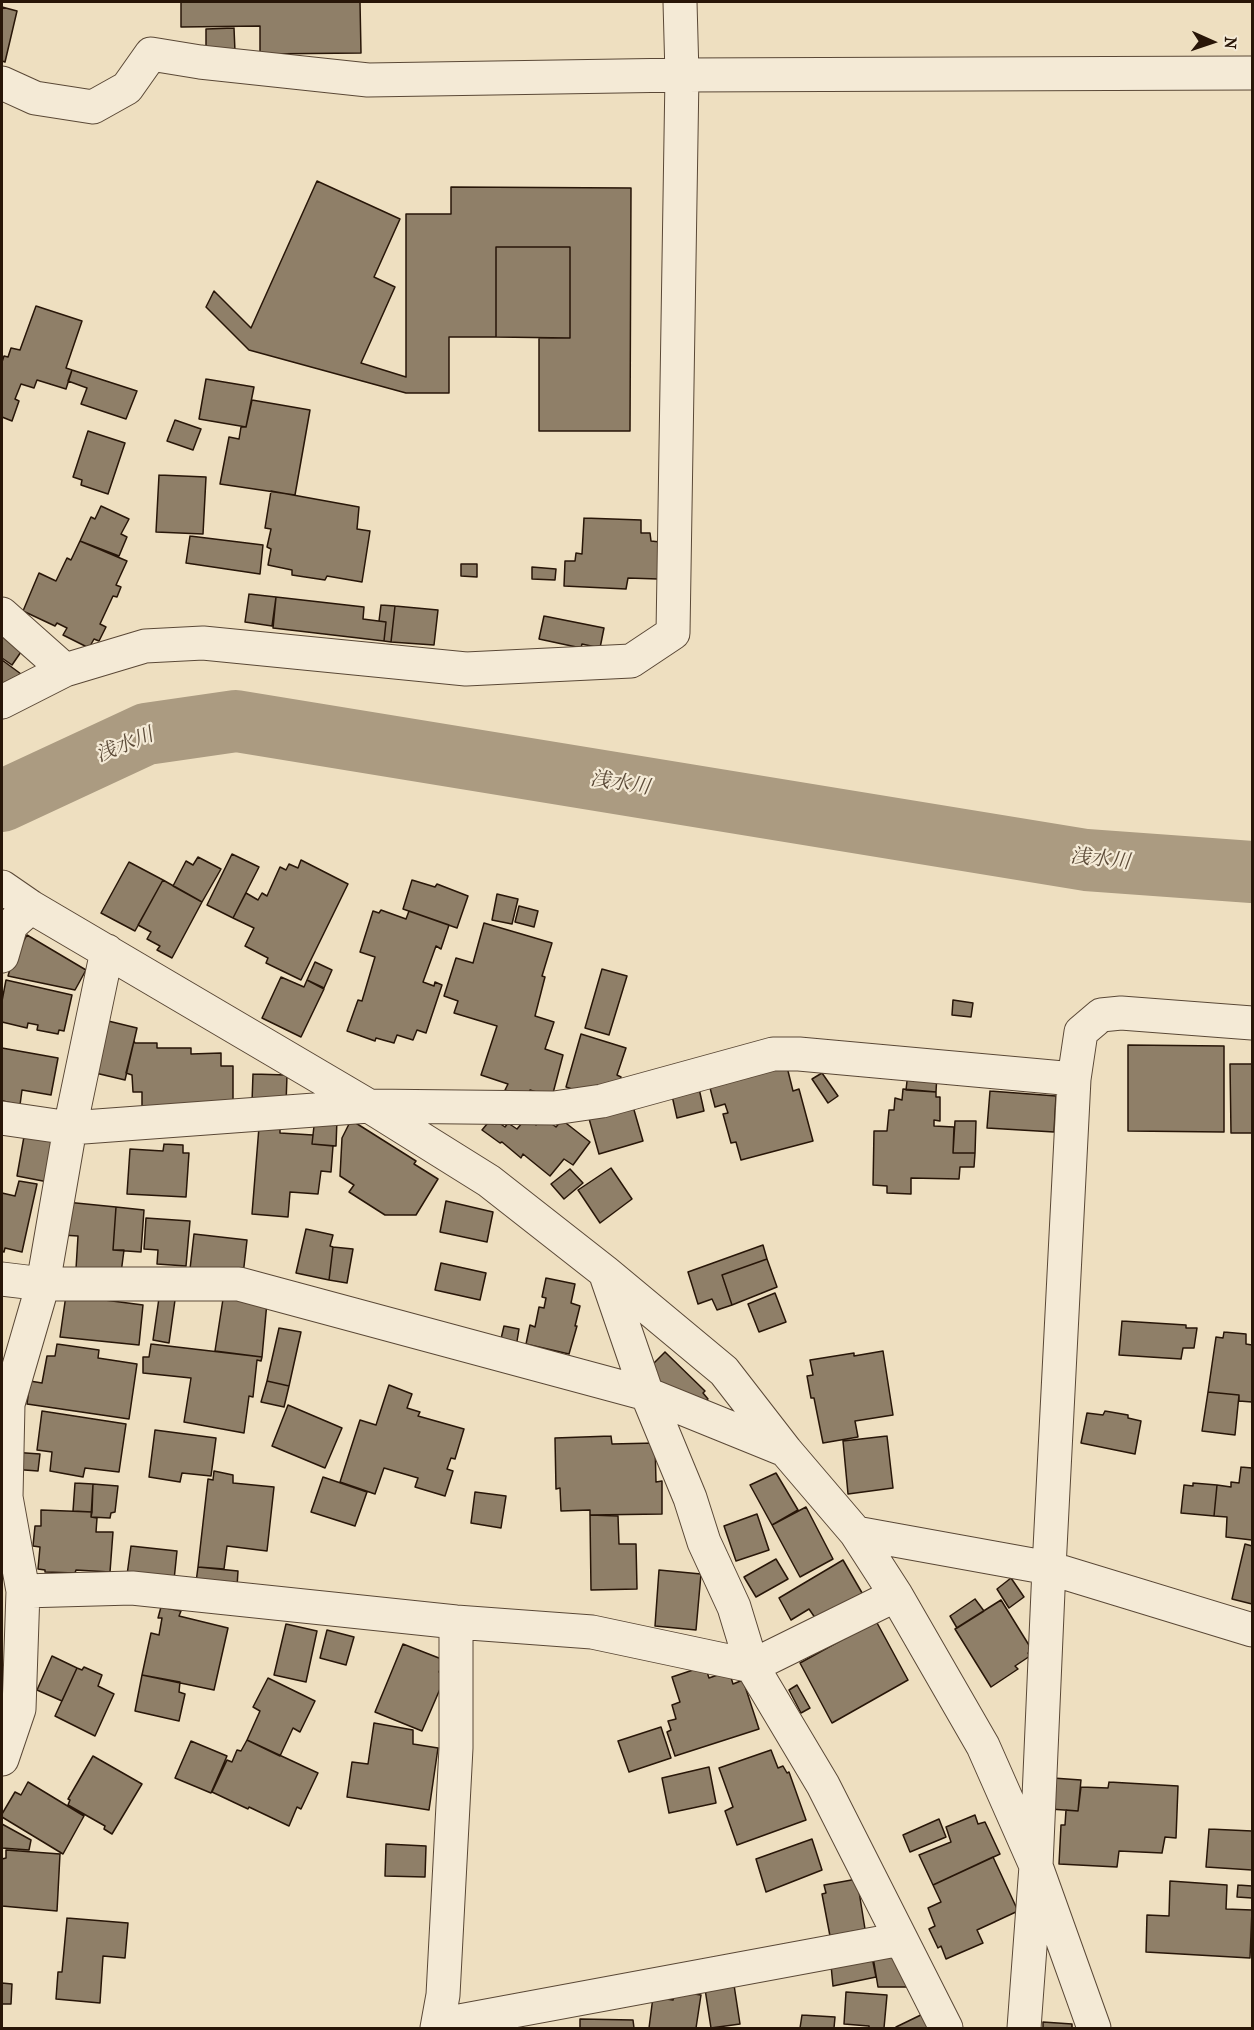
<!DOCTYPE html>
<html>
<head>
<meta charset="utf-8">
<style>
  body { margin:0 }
  #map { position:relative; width:1254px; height:2030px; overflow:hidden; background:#eedfc0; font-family:"IM FELL French Canon",serif }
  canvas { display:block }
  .frame { position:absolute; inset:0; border:3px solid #281608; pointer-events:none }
  .north { position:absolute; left:1182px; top:12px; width:60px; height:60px; -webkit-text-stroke:4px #f4ead6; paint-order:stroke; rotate:93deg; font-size:16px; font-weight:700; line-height:24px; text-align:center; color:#281608 }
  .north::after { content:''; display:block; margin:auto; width:21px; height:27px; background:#281608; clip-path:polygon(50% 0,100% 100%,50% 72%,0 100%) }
</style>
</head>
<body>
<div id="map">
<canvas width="1254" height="2030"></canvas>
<div class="frame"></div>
<div class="north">N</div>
</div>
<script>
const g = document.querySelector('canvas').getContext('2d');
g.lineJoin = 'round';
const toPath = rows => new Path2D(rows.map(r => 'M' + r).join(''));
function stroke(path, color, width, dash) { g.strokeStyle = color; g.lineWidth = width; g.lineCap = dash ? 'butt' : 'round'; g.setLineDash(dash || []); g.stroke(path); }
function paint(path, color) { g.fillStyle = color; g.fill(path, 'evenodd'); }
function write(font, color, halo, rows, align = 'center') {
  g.font = font + ' "IM FELL French Canon","Noto Serif JP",serif'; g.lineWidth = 4.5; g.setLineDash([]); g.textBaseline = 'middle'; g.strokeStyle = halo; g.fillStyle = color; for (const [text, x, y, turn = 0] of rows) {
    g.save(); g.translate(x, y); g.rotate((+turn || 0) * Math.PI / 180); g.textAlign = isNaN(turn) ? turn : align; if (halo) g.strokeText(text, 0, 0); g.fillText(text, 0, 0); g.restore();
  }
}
const river = toPath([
  [2,801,146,734,236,721,1086,860,1252,872]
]);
const building = toPath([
  [181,2,360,2,361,53,260,54,260,26,181,27,181,2],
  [2,7,17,11,5,62,2,61,2,7],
  [234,28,235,52,206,52,206,29,234,28],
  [317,181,400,219,374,277,395,287,361,363,406,377,406,214,451,214,451,187,631,188,630,431,539,431,539,338,570,338,570,247,496,247,496,337,449,337,449,393,406,393,249,350,206,307,214,291,251,328,317,181],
  [496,247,570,247,570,338,496,337,496,247],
  [36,306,82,321,66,368,72,370,66,389,37,380,34,388,21,384,15,399,19,401,12,421,2,417,2,362,4,356,8,357,11,348,20,350,36,306],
  [72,370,137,391,126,419,81,404,87,388,68,381,72,370],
  [206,379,254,387,246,427,199,419,206,379],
  [252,400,310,410,295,495,220,484,229,437,239,439,241,427,246,427,252,400],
  [175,420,201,429,193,450,167,441,175,420],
  [88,431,125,443,108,494,81,485,82,480,73,477,88,431],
  [159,475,206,477,203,534,156,532,159,475],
  [271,491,359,507,357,529,370,531,362,582,327,576,325,580,292,575,292,570,268,565,271,549,267,547,271,529,265,528,271,491],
  [101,506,129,519,121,534,127,537,119,556,80,541,91,517,95,519,101,506],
  [584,518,641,520,641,533,650,533,651,541,660,542,658,579,628,578,626,589,564,586,565,561,575,561,576,553,582,554,584,518],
  [190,536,263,545,260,574,186,563,190,536],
  [80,541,127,561,116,585,121,587,117,597,113,596,100,624,106,627,99,641,94,639,89,648,63,635,67,628,57,623,55,626,23,611,39,573,56,581,67,558,71,560,80,541],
  [461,564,477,564,477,577,461,576,461,564],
  [532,567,556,569,555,580,532,579,532,567],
  [249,594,276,597,272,626,245,622,249,594],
  [276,597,364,607,363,619,386,622,384,641,273,628,276,597],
  [381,605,395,606,391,642,384,641,386,622,379,621,381,605],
  [395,606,438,610,434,645,391,642,395,606],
  [544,616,604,628,600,648,582,644,581,648,539,639,544,616],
  [2,633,23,649,12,665,2,658,2,633],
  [2,660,21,674,2,685,2,660],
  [232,854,259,867,233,918,207,905,232,854],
  [198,857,221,869,202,902,173,886,186,861,193,865,198,857],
  [301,860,348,884,301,980,266,963,268,958,245,946,254,928,233,918,246,893,258,900,262,893,267,896,280,867,286,870,289,864,298,868,301,860],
  [129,862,163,880,135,931,101,913,129,862],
  [163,880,202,902,172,958,157,950,160,946,147,939,151,932,138,925,163,880],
  [412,880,435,887,437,884,468,896,457,928,403,909,412,880],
  [497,894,518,899,512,924,492,920,497,894],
  [519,906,538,911,534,927,515,922,519,906],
  [381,910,406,919,409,911,449,925,441,949,436,946,423,982,434,986,435,982,442,985,426,1033,417,1030,413,1040,397,1035,394,1043,376,1038,375,1041,347,1031,358,1000,362,1001,375,957,360,952,373,911,379,913,381,910],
  [484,923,552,943,542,976,545,977,535,1016,554,1022,545,1049,563,1055,552,1097,530,1090,527,1097,505,1090,508,1084,481,1075,497,1026,454,1013,458,1001,444,996,456,958,473,963,484,923],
  [27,935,86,970,75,990,8,976,12,962,27,935],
  [315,962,332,970,324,988,307,980,315,962],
  [602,969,627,976,609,1035,585,1028,602,969],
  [281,977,304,987,307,980,324,989,301,1037,262,1018,281,977],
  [6,980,72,995,64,1031,59,1030,58,1034,37,1030,38,1025,28,1023,27,1028,2,1022,2,1001,6,980],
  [953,1000,973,1003,971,1017,952,1015,953,1000],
  [100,1019,137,1028,125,1080,87,1071,100,1019],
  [581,1034,626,1048,617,1075,621,1077,619,1085,587,1094,566,1087,581,1034],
  [134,1041,135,1043,157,1043,157,1048,191,1048,191,1054,221,1053,221,1066,233,1066,233,1108,142,1114,142,1092,133,1092,132,1075,126,1073,134,1041],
  [1128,1045,1224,1046,1224,1132,1128,1131,1128,1045],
  [2,1048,58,1058,51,1095,22,1090,20,1105,3,1101,2,1107,2,1048],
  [786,1063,793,1091,799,1089,813,1141,741,1160,736,1142,731,1143,723,1114,728,1113,725,1104,715,1107,709,1084,786,1063],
  [1230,1064,1252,1064,1252,1133,1231,1133,1230,1064],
  [908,1072,937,1074,936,1092,906,1090,908,1072],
  [822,1073,838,1096,828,1103,812,1079,822,1073],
  [253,1074,287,1075,286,1104,252,1102,253,1074],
  [698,1084,704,1111,677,1118,671,1091,698,1084],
  [903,1089,936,1092,936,1097,940,1097,940,1121,934,1120,934,1126,954,1127,953,1153,975,1153,974,1167,960,1167,959,1179,911,1178,911,1194,887,1193,887,1186,873,1185,874,1131,887,1131,889,1110,894,1110,895,1098,902,1100,903,1089],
  [990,1091,1056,1096,1054,1132,987,1128,990,1091],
  [632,1103,643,1141,599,1154,588,1115,632,1103],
  [315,1117,337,1119,336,1146,312,1144,315,1117],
  [527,1117,536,1125,542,1117,556,1127,562,1120,590,1142,573,1165,564,1159,550,1176,523,1154,521,1158,502,1142,500,1143,482,1130,492,1118,505,1127,508,1123,517,1129,527,1117],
  [351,1120,416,1161,414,1164,438,1179,416,1215,385,1215,349,1192,354,1185,340,1176,342,1138,351,1120],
  [955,1121,976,1121,975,1153,953,1153,955,1121],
  [259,1127,280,1128,280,1133,313,1135,312,1144,333,1146,331,1172,321,1171,318,1194,290,1192,288,1217,252,1214,259,1127],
  [25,1131,56,1136,48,1182,17,1176,25,1131],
  [164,1144,183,1145,183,1153,189,1153,186,1197,127,1194,130,1149,163,1151,164,1144],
  [611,1168,632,1199,600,1223,578,1190,611,1168],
  [570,1169,583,1183,564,1199,551,1184,570,1169],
  [19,1181,37,1184,22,1252,5,1248,4,1252,2,1251,2,1193,15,1196,19,1181],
  [446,1201,493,1212,487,1242,440,1232,446,1201],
  [66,1202,116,1207,113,1250,124,1250,121,1273,76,1269,78,1236,62,1235,66,1202],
  [116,1207,144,1210,141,1252,113,1250,116,1207],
  [146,1218,190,1221,186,1266,157,1264,158,1250,144,1249,146,1218],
  [306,1229,333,1235,330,1246,333,1247,329,1280,296,1273,306,1229],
  [194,1234,247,1240,243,1275,190,1269,194,1234],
  [763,1245,767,1259,722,1275,732,1305,717,1310,712,1299,698,1304,688,1272,763,1245],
  [333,1247,353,1249,347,1283,329,1280,333,1247],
  [767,1259,777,1287,732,1305,722,1275,767,1259],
  [441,1263,486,1273,480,1300,435,1290,441,1263],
  [546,1278,575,1284,571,1303,580,1306,575,1326,577,1326,569,1354,526,1344,530,1325,535,1327,539,1307,544,1308,546,1298,542,1297,546,1278],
  [775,1293,786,1322,759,1332,748,1304,775,1293],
  [66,1295,143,1305,139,1345,60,1337,66,1295],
  [159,1298,175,1300,169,1343,153,1340,159,1298],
  [223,1299,267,1302,262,1357,215,1351,223,1299],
  [1122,1321,1186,1325,1186,1328,1197,1328,1194,1348,1183,1348,1181,1359,1119,1355,1122,1321],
  [504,1326,519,1329,516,1347,500,1343,504,1326],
  [279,1328,301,1332,289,1386,267,1381,279,1328],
  [1224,1332,1246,1334,1246,1344,1252,1345,1252,1402,1239,1401,1239,1395,1208,1392,1216,1337,1223,1338,1224,1332],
  [57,1344,99,1350,98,1358,137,1364,129,1419,27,1404,30,1381,42,1383,47,1356,55,1356,57,1344],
  [151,1344,262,1357,261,1361,257,1360,253,1397,249,1396,244,1433,184,1422,191,1378,143,1373,143,1357,149,1357,151,1344],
  [883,1351,893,1415,855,1421,858,1437,823,1443,814,1398,811,1398,807,1376,813,1375,810,1360,854,1353,854,1356,883,1351],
  [665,1352,705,1391,703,1393,708,1399,699,1407,657,1387,650,1367,665,1352],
  [267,1381,289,1386,284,1407,261,1402,267,1381],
  [389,1385,412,1394,407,1408,420,1412,418,1416,464,1429,455,1459,451,1458,447,1469,453,1471,445,1496,415,1487,418,1478,384,1468,375,1494,340,1482,360,1420,376,1425,389,1385],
  [1208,1392,1239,1395,1235,1435,1202,1431,1208,1392],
  [288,1405,342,1428,325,1468,272,1446,288,1405],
  [42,1411,126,1424,119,1472,85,1468,83,1477,50,1471,52,1452,37,1450,42,1411],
  [1105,1411,1128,1415,1128,1418,1141,1421,1135,1454,1081,1443,1087,1413,1103,1415,1105,1411],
  [155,1430,216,1438,211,1476,182,1473,180,1482,149,1477,155,1430],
  [611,1436,612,1444,655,1443,656,1482,662,1481,662,1514,590,1515,590,1510,561,1511,560,1488,556,1489,555,1438,611,1436],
  [887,1436,893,1488,848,1494,843,1441,887,1436],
  [12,1452,40,1454,38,1471,11,1469,12,1452],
  [1241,1467,1252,1468,1252,1540,1226,1537,1227,1517,1214,1516,1217,1485,1231,1487,1231,1482,1239,1483,1241,1467],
  [214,1471,233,1475,233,1483,274,1487,267,1551,227,1546,224,1569,198,1567,208,1479,213,1480,214,1471],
  [776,1473,798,1510,772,1525,750,1485,776,1473],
  [323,1477,367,1492,355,1526,311,1512,323,1477],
  [75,1483,93,1484,92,1512,73,1511,75,1483],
  [1193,1483,1217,1485,1214,1516,1181,1513,1184,1485,1193,1486,1193,1483],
  [93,1484,118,1486,115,1512,111,1513,110,1518,91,1517,93,1484],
  [475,1492,506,1496,501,1528,471,1523,475,1492],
  [806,1507,833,1559,800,1577,772,1525,806,1507],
  [41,1510,92,1512,91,1517,97,1518,96,1532,113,1532,110,1572,76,1570,75,1573,45,1572,45,1570,38,1569,40,1547,33,1546,35,1526,41,1526,41,1510],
  [757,1514,769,1550,736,1561,724,1526,757,1514],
  [590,1515,618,1516,619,1544,636,1544,637,1589,591,1590,590,1515],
  [1245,1544,1252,1546,1252,1604,1232,1599,1245,1544],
  [131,1546,177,1551,174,1580,127,1575,131,1546],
  [776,1559,788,1579,756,1597,744,1577,776,1559],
  [843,1560,865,1598,820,1625,809,1609,791,1620,779,1598,843,1560],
  [198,1567,238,1571,237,1587,196,1582,198,1567],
  [659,1570,701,1574,696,1630,655,1626,659,1570],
  [1011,1578,1024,1597,1009,1608,997,1589,1011,1578],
  [975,1599,984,1611,957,1628,950,1616,975,1599],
  [1001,1600,1032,1650,1028,1653,1030,1656,1015,1666,1018,1669,991,1687,955,1629,1001,1600],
  [161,1607,181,1611,179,1616,228,1628,214,1690,142,1675,151,1633,159,1635,162,1618,158,1618,161,1607],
  [876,1621,908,1680,832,1723,800,1663,876,1621],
  [286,1624,317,1631,306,1682,274,1675,286,1624],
  [327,1630,354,1637,346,1665,320,1658,327,1630],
  [403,1644,444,1660,439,1672,446,1675,422,1731,375,1712,403,1644],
  [52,1656,77,1668,62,1701,37,1690,52,1656],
  [705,1666,709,1678,729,1671,733,1684,743,1680,759,1729,675,1756,667,1732,671,1730,668,1721,676,1719,672,1705,680,1702,672,1677,705,1666],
  [84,1667,102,1675,98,1686,114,1694,95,1736,55,1716,77,1668,82,1670,84,1667],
  [142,1675,180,1682,179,1692,185,1694,179,1721,135,1711,142,1675],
  [268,1678,315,1701,300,1732,293,1728,280,1756,247,1740,260,1711,253,1707,268,1678],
  [797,1685,810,1708,801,1713,789,1690,797,1685],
  [374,1723,413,1730,413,1744,438,1748,429,1810,347,1797,352,1762,368,1764,374,1723],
  [661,1727,671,1758,629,1772,618,1741,661,1727],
  [247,1740,318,1773,301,1809,297,1807,289,1826,249,1807,248,1809,212,1792,227,1760,232,1762,237,1750,241,1751,247,1740],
  [191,1741,227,1756,211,1793,175,1778,191,1741],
  [771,1750,778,1768,783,1766,787,1773,789,1772,806,1820,737,1845,725,1811,733,1807,719,1768,771,1750],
  [93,1756,142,1784,112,1834,104,1829,105,1826,68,1805,70,1800,68,1799,93,1756],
  [709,1767,716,1803,669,1813,662,1778,709,1767],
  [1053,1778,1081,1780,1078,1811,1050,1809,1053,1778],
  [28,1782,84,1816,63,1854,2,1817,2,1814,15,1792,21,1795,28,1782],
  [1109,1782,1178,1786,1176,1838,1165,1837,1162,1853,1119,1851,1117,1867,1059,1864,1061,1825,1065,1825,1066,1810,1078,1811,1081,1787,1108,1788,1109,1782],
  [975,1815,978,1824,985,1822,1000,1854,933,1885,919,1855,951,1842,946,1827,975,1815],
  [939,1819,946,1837,910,1852,903,1835,939,1819],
  [2,1824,31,1840,29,1850,2,1848,2,1824],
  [1209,1829,1252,1831,1252,1870,1206,1867,1209,1829],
  [812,1839,822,1870,766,1892,756,1859,812,1839],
  [386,1844,426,1846,425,1877,385,1876,386,1844],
  [6,1850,60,1854,57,1911,2,1906,2,1859,6,1858,6,1850],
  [993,1857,1018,1911,977,1930,983,1943,946,1959,941,1946,938,1948,929,1929,935,1926,928,1908,941,1902,933,1885,993,1857],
  [857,1879,865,1929,830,1936,822,1894,826,1893,824,1885,857,1879],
  [1170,1881,1227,1885,1226,1909,1252,1910,1250,1958,1146,1952,1147,1915,1169,1916,1170,1881],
  [1238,1885,1252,1886,1252,1898,1237,1897,1238,1885],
  [67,1918,128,1923,125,1958,103,1956,100,2003,56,1999,58,1972,62,1972,67,1918],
  [890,1954,914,1987,878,1987,873,1957,890,1954],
  [872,1957,876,1977,833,1986,831,1965,872,1957],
  [2,1983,12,1984,11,2004,2,2004,2,1983],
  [734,1985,740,2024,711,2028,705,1989,734,1985],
  [675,1991,701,1995,696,2028,649,2028,653,1997,673,2000,675,1991],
  [846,1992,887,1995,884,2028,869,2028,869,2026,844,2024,846,1992],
  [927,2012,935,2028,896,2028,896,2027,927,2012],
  [802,2015,835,2017,834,2028,800,2028,802,2015],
  [580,2019,633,2020,634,2028,580,2028,580,2019],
  [1043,2022,1072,2024,1072,2028,1043,2028,1043,2022]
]);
const minor = toPath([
  [2,83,35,98,93,107,127,88,151,54,200,62,368,80,682,75,1252,73],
  [2,614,65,670],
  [2,702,65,670,145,646,203,643,466,669,631,661,673,633,682,75,680,2],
  [2,887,31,907,369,1106,489,1181,605,1272,724,1371,786,1451,856,1533,896,1595,983,1746,1036,1866,1094,2028],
  [2,956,11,925,31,907],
  [1074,1079,1081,1032,1101,1015,1121,1013,1252,1023],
  [2,1118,70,1128,369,1106,554,1108,602,1101,773,1054,799,1054,1074,1079,1049,1568,1036,1866,1024,2028],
  [605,1272,647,1394,785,1450],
  [2,1279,43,1284,239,1284,647,1394,690,1498,704,1542,734,1607,752,1666,823,1785,946,2028],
  [856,1533,1049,1568,1252,1630],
  [23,1591,132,1588,456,1622,592,1632,752,1666,896,1595],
  [2,1759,19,1709,23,1591,6,1497,8,1404,43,1284,70,1128,107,951],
  [438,2025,901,1939],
  [437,2028,443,1995,456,1748,456,1622]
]);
const waterNames = [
  ["浅水川",125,746,-22],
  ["浅水川",620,784,9],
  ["浅水川",1100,860,6]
];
stroke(river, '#ab9b81', 62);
paint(building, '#8f7f68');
stroke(building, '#281608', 1.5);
stroke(minor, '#5a4836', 35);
stroke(minor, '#f4ead6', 33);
write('italic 20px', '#5c4b38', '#f4ead6', waterNames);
</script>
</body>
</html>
